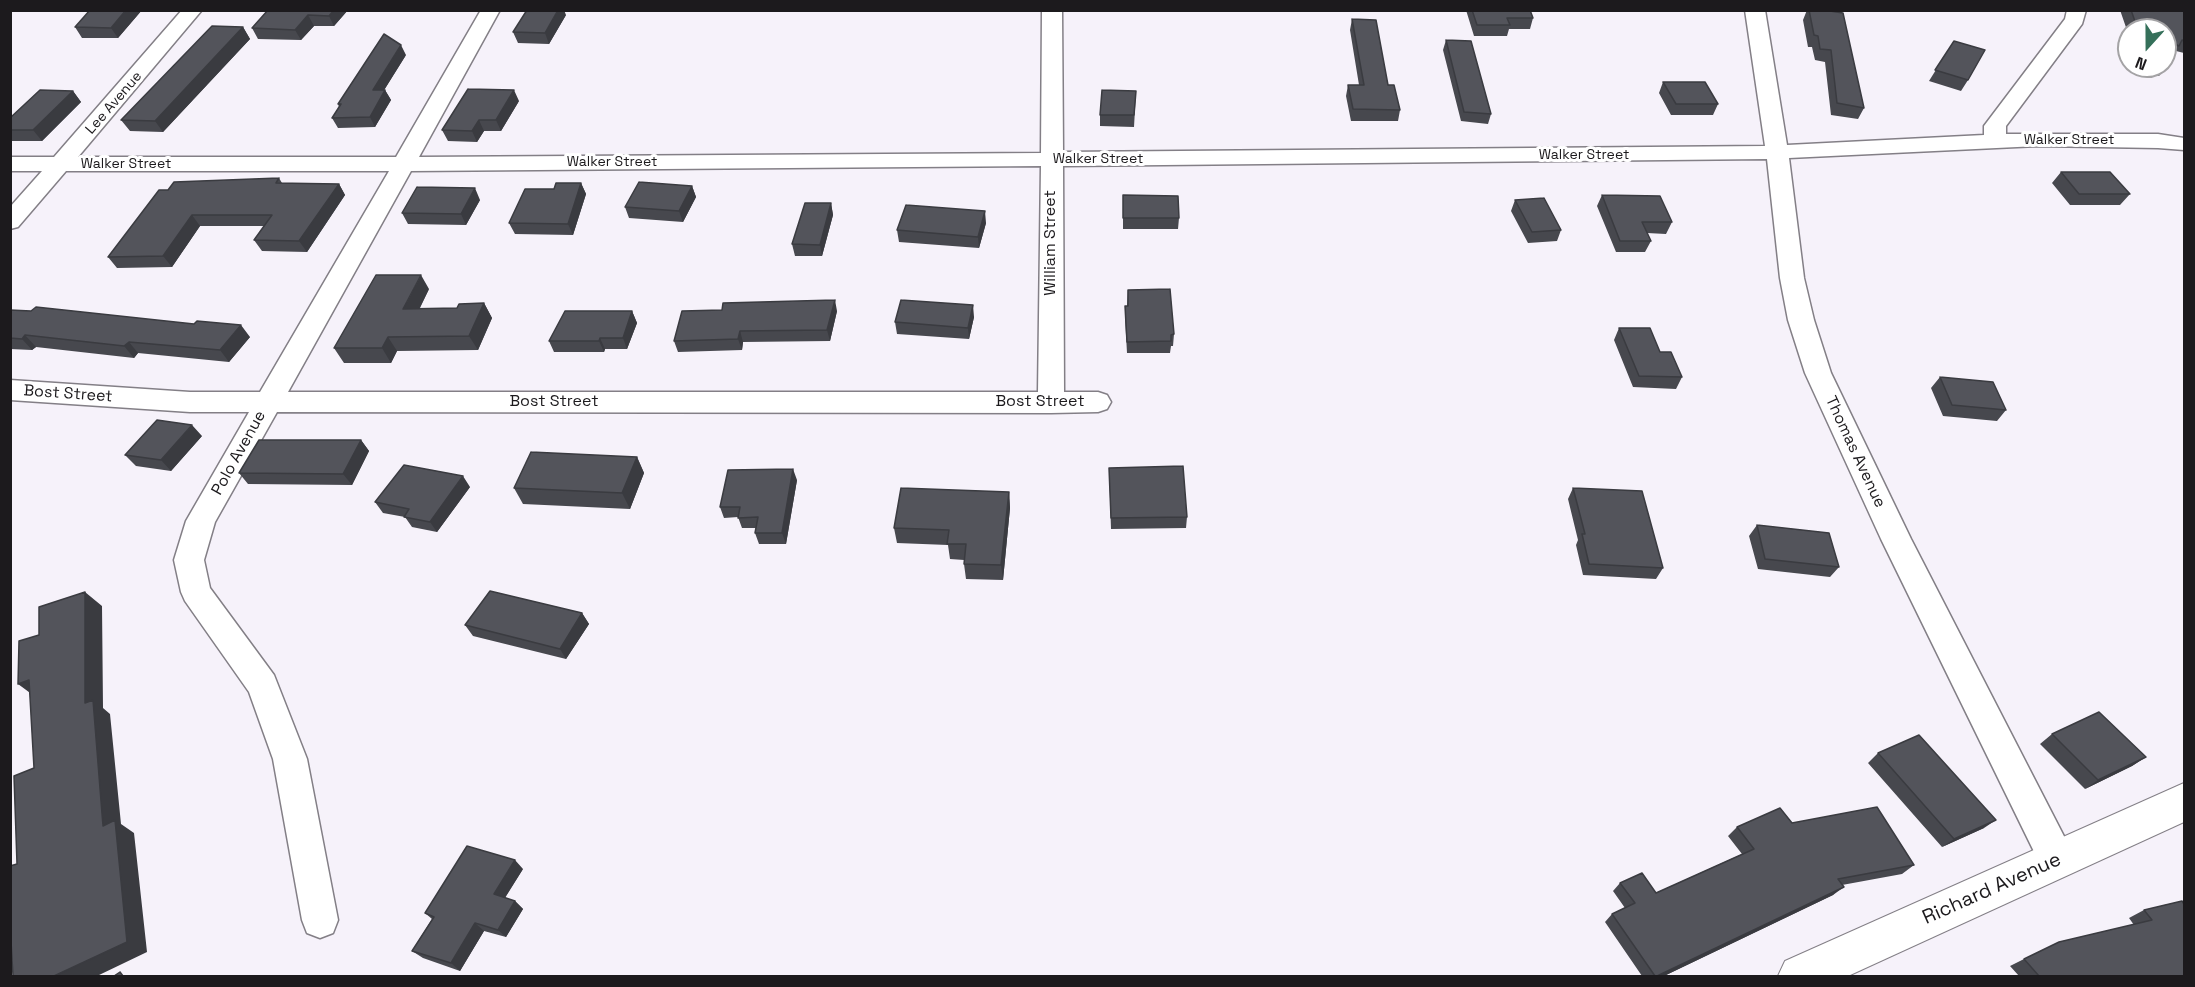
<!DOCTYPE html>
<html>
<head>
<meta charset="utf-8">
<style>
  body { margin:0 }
  #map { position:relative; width:2195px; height:987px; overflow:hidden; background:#f6f2fa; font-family:"Space Grotesk",sans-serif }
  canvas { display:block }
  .frame { position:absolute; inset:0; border:12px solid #1c1a1d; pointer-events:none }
  .north { position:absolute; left:2117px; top:18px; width:60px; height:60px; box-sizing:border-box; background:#fff; border:2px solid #a4a3a5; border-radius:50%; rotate:201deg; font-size:16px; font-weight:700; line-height:24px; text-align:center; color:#1c1a1d }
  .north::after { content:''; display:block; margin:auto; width:21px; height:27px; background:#35705a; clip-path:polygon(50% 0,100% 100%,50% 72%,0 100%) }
</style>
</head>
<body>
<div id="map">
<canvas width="2195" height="987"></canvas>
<div class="frame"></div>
<div class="north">N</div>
</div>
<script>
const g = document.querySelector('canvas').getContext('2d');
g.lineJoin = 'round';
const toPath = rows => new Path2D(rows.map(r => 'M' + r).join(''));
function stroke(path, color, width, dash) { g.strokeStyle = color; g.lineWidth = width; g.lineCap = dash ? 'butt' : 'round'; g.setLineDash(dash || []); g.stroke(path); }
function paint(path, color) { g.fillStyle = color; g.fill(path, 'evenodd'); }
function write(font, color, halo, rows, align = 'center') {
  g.font = font + ' "Space Grotesk",sans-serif'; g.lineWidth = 6; g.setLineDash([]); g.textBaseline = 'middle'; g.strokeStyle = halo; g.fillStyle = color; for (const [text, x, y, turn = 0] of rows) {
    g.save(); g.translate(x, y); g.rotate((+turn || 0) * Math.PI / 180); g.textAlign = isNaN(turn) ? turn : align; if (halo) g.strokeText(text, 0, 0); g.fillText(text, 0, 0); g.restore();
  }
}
const street = toPath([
  [182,10,202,10,78,157,396,157,481,10,500,10,419,157,1041,153,1042,10,1062,10,1063,152,1765,146,1745,10,1765,10,1787,145,1984,135,1984,126,2065,19,2067,10,2086,10,2082,24,2006,126,2006,134,2158,134,2184,138,2184,150,2158,148,2038,146,1789,158,1804,278,1814,320,1831,373,1911,539,2070,848,2075,860,2070,872,2057,877,2044,872,1881,539,1805,373,1788,320,1780,278,1767,159,1063,166,1064,392,1098,392,1107,395,1111,402,1107,409,1098,412,1051,413,277,412,215,522,204,560,210,588,274,675,307,759,338,920,333,933,320,938,307,933,302,920,273,759,249,692,185,601,181,592,174,560,186,521,249,412,190,412,10,400,10,380,190,392,260,392,389,171,66,171,18,227,10,229,10,207,42,171,10,171,10,157,54,157,182,10],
  [1041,166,1038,392,288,392,411,171,1041,166]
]);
const secondary = toPath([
  [2184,783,2184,822,1848,976,1778,976,1785,961,2184,783]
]);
const wall = toPath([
  [142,10,118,38,82,38,75,27],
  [268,10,348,10,334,26,314,26,301,40,258,39,252,28],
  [1466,10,1530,10,1533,18,1530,29,1509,29,1507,36,1474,36],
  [1807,10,1823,10,1864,108,1858,119,1831,115,1825,62,1815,60,1812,47,1808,47,1803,20],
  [2120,10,2184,10,2184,53,2176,51,2172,56,2167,66,2159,76,2141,70,2140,66,2165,66,2165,30,2129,30,2129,36],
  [566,15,549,44,518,43,513,32],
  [1352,19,1388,85,1400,110,1398,121,1351,121,1346,96,1348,85,1359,85,1350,30],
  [243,27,250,39,163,132,130,131,121,120],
  [1446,40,1491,114,1488,124,1461,121,1443,50],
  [1954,41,1968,80,1961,91,1929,81],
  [406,55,384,90,385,90,391,100,375,127,338,128,332,118,339,107,338,104],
  [1663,82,1718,104,1713,115,1671,115,1659,93],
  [73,91,81,102,42,141,10,141,10,118],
  [1136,91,1134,127,1100,126,1100,115],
  [519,101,501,131,484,131,477,142,448,141,442,130],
  [2061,172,2130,194,2120,205,2070,205,2052,183],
  [279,178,282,183,339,184,345,195,307,252,262,251,254,240,264,226,200,226,172,267,117,268,108,257,168,190],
  [581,183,586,194,573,235,515,234,509,223,554,189],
  [692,186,696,197,683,222,629,218,625,207],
  [1123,195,1179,218,1178,229,1123,229],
  [1602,195,1672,222,1666,234,1647,233,1651,241,1645,252,1616,252,1597,206],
  [480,200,466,225,408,224,402,213],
  [1515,200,1561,230,1557,241,1528,243,1511,211],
  [831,203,833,215,822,256,795,256,792,244],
  [986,223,979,248,899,242,897,230],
  [429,289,420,308,457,308,484,303,492,318,478,350,397,351,391,363,344,363,334,348],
  [1128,290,1174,334,1173,346,1171,346,1170,353,1127,353,1125,317,1125,306,1127,306],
  [10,310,250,337,229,362,138,353,134,358,36,347,32,350,10,349],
  [632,311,637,323,627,349,605,349,604,352,554,352,549,341],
  [837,311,830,341,743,342,742,350,678,352,674,341],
  [974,317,969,339,897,334,895,322],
  [1619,328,1660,352,1682,377,1676,389,1633,387,1614,340],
  [1940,377,2006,410,1997,421,1943,416,1931,388],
  [202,436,171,471,136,466,125,455],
  [361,440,369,451,352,485,248,484,239,473],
  [637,457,644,473,630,509,523,504,514,488],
  [1109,468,1187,517,1186,528,1111,529],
  [797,480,786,544,759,544,755,533,756,528,742,528,738,517,724,518,720,507],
  [470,487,437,532,412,527,405,517,383,513,375,502],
  [1573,488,1663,568,1656,579,1583,575,1576,545,1578,540,1568,499],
  [1009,492,1010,508,1003,580,966,579,964,564,964,560,950,559,948,545,897,543,894,528],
  [1757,525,1839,567,1830,577,1758,569,1749,536],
  [582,613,589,624,566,659,473,636,465,625],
  [2052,734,2146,757,2132,766,2085,789,2040,744],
  [1878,753,1984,828,1942,847,1868,763],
  [1792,823,1914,865,1902,874,1842,885,1833,895,1664,976,1642,976,1605,922,1612,914,1625,908,1613,891,1620,883,1656,893,1742,854,1728,836,1737,827],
  [523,869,505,898,515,901,523,909,506,937,484,931,460,971,423,958,412,951,432,919,425,913],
  [2182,901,2184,976,2019,976,2010,966,2024,959,2134,925,2129,918,2144,910]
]);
const shadedWall = toPath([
  [126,10,142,10,118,38,111,28],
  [334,10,348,10,334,26,329,16],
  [558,10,564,10,566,15,549,44,545,33],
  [308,15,314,26,301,40,295,30],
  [243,27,250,39,163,132,155,121],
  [401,45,406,55,378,100,373,90],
  [385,90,391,100,375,127,370,117],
  [514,90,519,101,501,131,496,120],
  [73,91,81,102,42,141,33,130],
  [479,120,484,131,477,142,472,131],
  [581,183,586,194,573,235,568,224],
  [339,184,345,195,307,252,299,241],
  [692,186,696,197,683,222,679,211],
  [475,188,480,200,466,225,461,214],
  [831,203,833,215,822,256,820,245],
  [985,211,986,223,979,248,978,237],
  [192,215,200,226,172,267,163,256],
  [421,275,429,289,412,323,403,309],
  [835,300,837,311,830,341,827,330],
  [484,303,492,318,478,350,469,336],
  [973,305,974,317,969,339,968,328],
  [632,311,637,323,627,349,623,338],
  [241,325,250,337,229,362,220,350],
  [740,331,743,342,742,350,738,339],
  [25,335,36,347,32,350,22,339],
  [388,337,397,351,391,363,382,348],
  [600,338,605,349,604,352,599,341],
  [129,342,138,353,134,358,124,346],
  [192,425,202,436,171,471,161,460],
  [361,440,369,451,352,485,343,474],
  [637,457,644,473,630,509,622,493],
  [793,469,797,480,786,544,782,533],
  [463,476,470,487,437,532,430,522],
  [1009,492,1010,508,1003,580,1001,565],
  [85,592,102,606,103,708,110,714,121,824,134,833,147,952,97,976,54,976,103,826,85,703],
  [582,613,589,624,566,659,560,649],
  [29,680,37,698,18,684],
  [2146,757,2132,766,2085,789,2098,780],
  [1996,820,1984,828,1942,847,1954,839],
  [515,860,523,869,502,902,494,894],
  [1844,887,1833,895,1664,976,1657,976],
  [515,901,523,909,506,937,498,930],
  [475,923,484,931,460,971,451,963]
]);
const building = toPath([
  [90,10,126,10,111,28,75,27,90,10],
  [268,10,334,10,329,16,308,15,295,30,252,28,268,10],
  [527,10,558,10,545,33,513,32,527,10],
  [1472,10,1530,10,1533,18,1507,18,1510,25,1477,25,1472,10],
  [1809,10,1823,10,1843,13,1864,108,1837,103,1831,50,1820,49,1818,36,1814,35,1809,10],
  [2131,10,2184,10,2184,41,2182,40,2179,46,2177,45,2167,66,2165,65,2165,30,2138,30,2131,10],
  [1352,19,1376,20,1388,85,1394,85,1400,110,1353,109,1348,85,1364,85,1352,19],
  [212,26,243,27,155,121,121,120,212,26],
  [384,34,401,45,373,90,385,90,370,117,332,118,341,104,338,104,384,34],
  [1446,40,1471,41,1491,114,1464,112,1446,40],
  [1954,41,1985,50,1968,80,1935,70,1954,41],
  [1663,82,1705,82,1718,104,1676,104,1663,82],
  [468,89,514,90,496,120,479,120,472,131,442,130,468,89],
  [40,90,73,91,33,130,10,130,10,118,40,90],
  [1102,90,1136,91,1134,115,1100,115,1102,90],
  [2061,172,2110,172,2130,194,2079,194,2061,172],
  [279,178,276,183,339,184,299,241,254,240,272,215,192,215,163,256,108,257,159,190,168,190,174,182,279,178],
  [639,182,692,186,679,211,625,207,639,182],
  [556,183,581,183,568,224,509,223,525,189,554,189,556,183],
  [417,187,475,188,461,214,402,213,417,187],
  [1123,195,1178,196,1179,218,1123,218,1123,195],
  [1602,195,1660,196,1672,222,1642,222,1651,241,1620,241,1602,195],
  [1544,198,1561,230,1532,232,1515,200,1544,198],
  [805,203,831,203,820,245,792,244,805,203],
  [906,205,985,211,978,237,897,230,906,205],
  [376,275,421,275,403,309,457,308,459,304,484,303,469,336,388,337,382,348,334,348,376,275],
  [1170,289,1174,334,1171,335,1171,341,1127,342,1125,306,1128,306,1128,290,1170,289],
  [835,300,827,330,740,331,738,339,674,341,682,311,722,310,723,303,835,300],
  [901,300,973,305,968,328,895,322,901,300],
  [36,307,194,324,197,321,241,325,220,350,129,342,124,346,25,335,22,339,10,338,10,310,31,311,36,307],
  [565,311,632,311,623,338,600,338,599,341,549,341,565,311],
  [1619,328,1650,328,1660,352,1671,352,1682,377,1639,376,1619,328],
  [1940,377,1993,382,2006,410,1952,405,1940,377],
  [157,420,192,425,161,460,125,455,157,420],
  [259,440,361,440,343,474,239,473,259,440],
  [531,452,637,457,622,493,514,488,531,452],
  [404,465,463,476,430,522,404,517,409,509,375,502,404,465],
  [1183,466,1187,517,1111,518,1109,468,1183,466],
  [793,469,782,533,755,533,758,517,738,518,740,507,720,507,728,470,793,469],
  [901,488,1009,492,1001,565,964,564,966,544,947,544,949,530,894,528,901,488],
  [1573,488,1642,491,1663,568,1589,564,1582,534,1585,534,1573,488],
  [1757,525,1829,533,1839,567,1765,559,1757,525],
  [490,591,582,613,560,649,465,625,490,591],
  [85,592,85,703,93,700,103,826,115,820,127,942,54,976,13,976,10,924,10,866,17,864,14,776,34,768,29,680,18,684,19,641,39,635,39,607,85,592],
  [2099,712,2146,757,2098,780,2052,734,2099,712],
  [1919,735,1996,820,1954,839,1878,753,1919,735],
  [1877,807,1914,865,1838,879,1844,887,1657,976,1655,976,1612,914,1635,903,1620,883,1642,873,1656,893,1754,849,1737,827,1780,808,1792,823,1877,807],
  [467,846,515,860,494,894,515,901,498,930,475,923,451,963,412,951,434,917,425,913,467,846],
  [2182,901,2184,904,2184,976,2039,976,2024,959,2059,942,2152,920,2144,910,2182,901],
  [120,972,123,976,114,976,120,972]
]);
const farStreetnames = [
  ["Lee Avenue",114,103,-49],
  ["Walker Street",2069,140],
  ["Walker Street",1584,155],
  ["Walker Street",1098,159],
  ["Walker Street",612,162],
  ["Walker Street",126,164]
];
const streetNames = [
  ["William Street",1051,243,-90],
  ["Bost Street",68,394,4],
  ["Bost Street",554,402],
  ["Bost Street",1040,402],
  ["Thomas Avenue",1855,452,65],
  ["Polo Avenue",239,453,-61]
];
const nearStreetnames = [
  ["Richard Avenue",1992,889,-24]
];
stroke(street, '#837f86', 3);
stroke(secondary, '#837f86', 2);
paint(street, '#fff');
paint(secondary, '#fff');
paint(wall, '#47484e');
paint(shadedWall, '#3a3b40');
paint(building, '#53545b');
stroke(building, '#3a3b40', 1.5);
write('14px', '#1c1a1d', '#fff', farStreetnames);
write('16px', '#1c1a1d', '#fff', streetNames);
write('20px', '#1c1a1d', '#fff', nearStreetnames);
</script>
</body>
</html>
